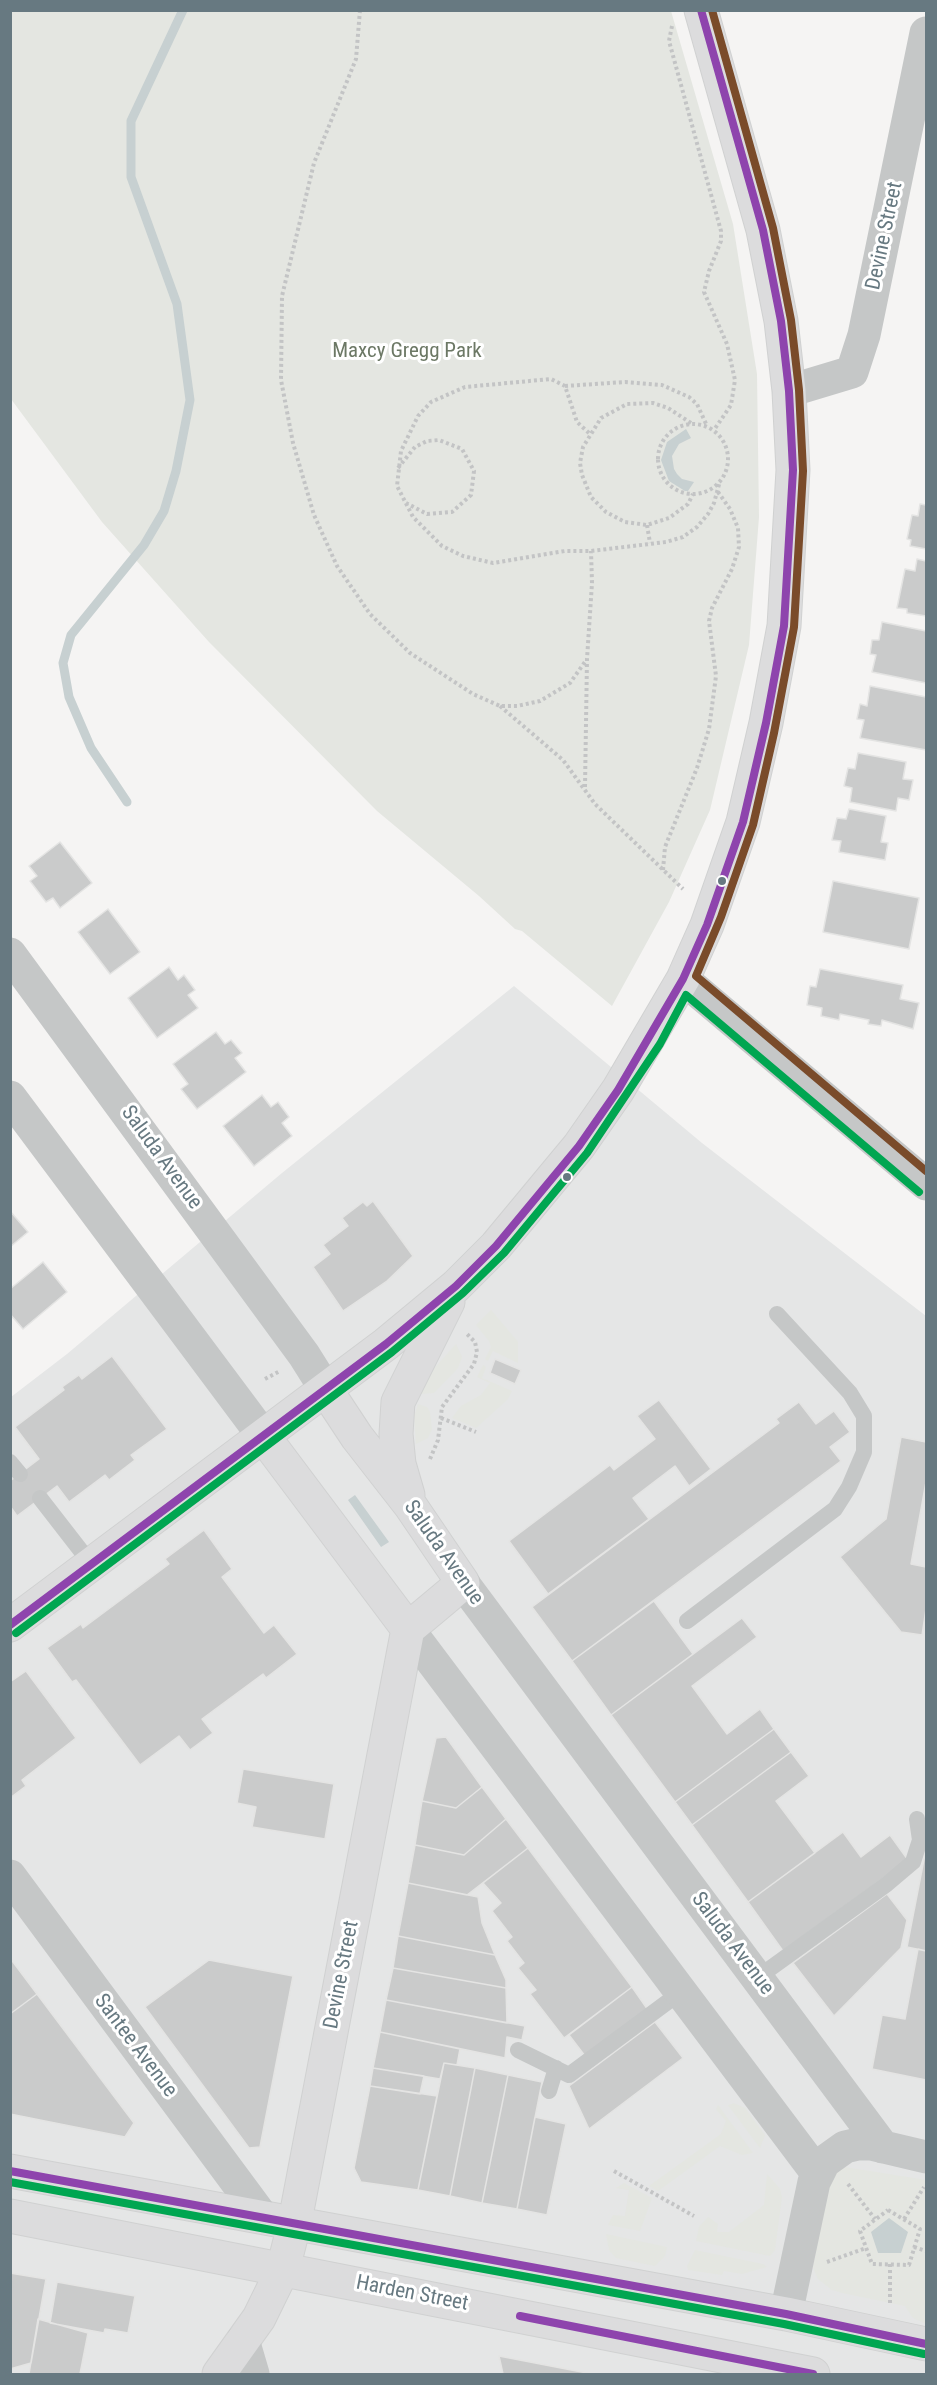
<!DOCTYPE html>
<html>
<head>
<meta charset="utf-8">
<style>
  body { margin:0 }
  #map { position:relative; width:937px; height:2385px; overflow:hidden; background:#f5f4f3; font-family:"Roboto Condensed",sans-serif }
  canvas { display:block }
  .frame { position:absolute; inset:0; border:12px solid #677981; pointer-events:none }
</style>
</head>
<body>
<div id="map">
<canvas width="937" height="2385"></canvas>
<div class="frame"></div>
</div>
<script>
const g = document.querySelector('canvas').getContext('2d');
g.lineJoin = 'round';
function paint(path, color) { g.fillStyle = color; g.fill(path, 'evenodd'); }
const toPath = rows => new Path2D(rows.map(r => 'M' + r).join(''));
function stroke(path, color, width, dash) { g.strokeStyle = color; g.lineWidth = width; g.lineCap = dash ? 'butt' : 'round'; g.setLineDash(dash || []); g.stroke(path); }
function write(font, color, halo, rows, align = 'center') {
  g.font = font + ' "Roboto Condensed",sans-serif'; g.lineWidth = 6; g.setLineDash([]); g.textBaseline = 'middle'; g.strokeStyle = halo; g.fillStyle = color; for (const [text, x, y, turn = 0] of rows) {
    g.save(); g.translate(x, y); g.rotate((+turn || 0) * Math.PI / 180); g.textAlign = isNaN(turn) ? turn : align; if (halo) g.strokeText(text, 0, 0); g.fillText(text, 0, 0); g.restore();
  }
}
const built = toPath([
  [514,986,702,1143,926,1316,926,2374,11,2374,11,1397,67,1354,282,1173]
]);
const green = toPath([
  [11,11,671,11,733,224,757,374,759,517,749,645,710,810,669,902,612,1006,522,931,515,929,479,896,377,811,209,642,102,522,11,399],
  [491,1310,518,1342,518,1363,493,1351,488,1361,485,1359,491,1347,489,1341,476,1325],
  [456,1344,462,1357,458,1368,434,1393,421,1394,431,1372],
  [483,1365,486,1367,482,1378,512,1391,508,1399,476,1428,452,1418,461,1406,481,1395,490,1383,477,1377],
  [418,1404,427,1407,430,1412,432,1429,428,1438,416,1444,414,1417],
  [734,2103,745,2108,765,2135,760,2148,728,2105],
  [718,2105,753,2153,742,2155,720,2146,658,2191,649,2186,721,2134,726,2121,716,2109],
  [845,2167,926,2180,926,2324,913,2318,905,2306,842,2293,832,2290,817,2278,813,2267,828,2183,838,2171],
  [767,2174,780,2189,782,2197,775,2250,770,2256,696,2241,699,2227,708,2217,718,2224,717,2232,729,2232,764,2205],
  [624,2183,652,2198,640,2231,608,2225,613,2215,625,2216,629,2190,616,2188],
  [606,2234,667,2247,665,2256,655,2266,616,2258,609,2250],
  [695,2250,763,2264,767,2267,742,2274,724,2271,722,2275,688,2270,687,2266]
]);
const water = toPath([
  [686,429,691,438,679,444,672,456,674,469,677,474,682,479,694,482,688,491,685,491,669,481,661,460,667,442],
  [355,1495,389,1542,381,1547,348,1500],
  [889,2218,908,2232,901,2253,878,2253,871,2232]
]);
const stream = toPath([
  [127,802,91,748,69,697,63,663,71,635,144,545,164,511,176,471,190,400,177,304,131,177,131,121,183,10]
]);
const building = toPath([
  [920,504,926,505,926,549,910,546,911,540,907,539,912,515,918,516,920,504],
  [917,559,926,561,926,616,907,613,907,609,897,608,905,569,915,571,917,559],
  [882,622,926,631,926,683,872,672,876,655,870,654,872,640,879,640,882,622],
  [870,686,926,697,926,750,860,738,864,720,857,719,860,704,867,706,870,686],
  [858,753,906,762,903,779,913,780,909,800,898,798,896,811,850,802,852,788,844,786,848,768,855,769,858,753],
  [849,809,886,816,881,842,888,843,885,860,839,852,841,841,832,840,837,818,846,819,849,809],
  [60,842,92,883,60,908,53,898,46,902,30,881,37,876,29,866,60,842],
  [833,881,919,898,909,949,823,932,833,881],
  [108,909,140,952,110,974,78,932,108,909],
  [169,967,178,980,184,975,195,990,188,995,198,1008,157,1038,128,998,169,967],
  [820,969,903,985,900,999,919,1003,913,1029,882,1020,881,1026,868,1024,869,1020,840,1014,839,1020,821,1016,822,1008,807,1005,810,986,816,987,820,969],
  [216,1032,225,1044,231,1040,242,1053,235,1058,246,1072,197,1109,181,1089,188,1084,173,1064,216,1032],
  [262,1095,271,1107,278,1102,289,1117,282,1123,292,1136,254,1166,223,1126,262,1095],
  [373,1201,413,1256,387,1281,343,1311,313,1267,330,1254,323,1245,348,1226,342,1218,363,1202,367,1206,373,1201],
  [10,1211,28,1232,10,1247,10,1211],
  [43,1262,67,1292,23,1329,10,1314,10,1289,43,1262],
  [112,1356,167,1429,131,1455,135,1460,109,1480,105,1475,69,1502,57,1486,17,1516,10,1506,10,1481,39,1459,15,1427,64,1390,62,1387,79,1375,82,1379,112,1356],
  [495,1359,521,1370,515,1384,490,1373,495,1359],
  [659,1400,711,1469,689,1486,675,1466,633,1498,649,1519,548,1594,509,1541,610,1465,614,1470,655,1439,637,1416,659,1400],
  [799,1402,816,1424,834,1411,850,1432,830,1447,841,1461,572,1661,532,1607,779,1423,776,1419,799,1402],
  [901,1437,926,1442,926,1482,911,1564,926,1567,926,1609,922,1635,901,1632,840,1557,886,1519,901,1437],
  [204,1530,232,1569,222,1577,264,1633,274,1625,297,1654,266,1678,263,1674,202,1719,213,1733,190,1750,179,1736,140,1765,76,1680,72,1682,47,1648,81,1624,83,1628,169,1564,165,1559,204,1530],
  [654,1601,693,1654,611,1715,572,1661,654,1601],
  [742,1618,757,1637,692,1686,727,1734,760,1709,774,1729,675,1802,611,1715,742,1618],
  [26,1671,76,1738,22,1780,26,1786,10,1798,10,1682,26,1671],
  [774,1729,791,1752,692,1825,675,1802,774,1729],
  [446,1737,482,1787,456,1808,422,1801,436,1738,446,1737],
  [791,1752,809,1776,776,1801,815,1853,748,1902,692,1825,791,1752],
  [243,1769,334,1784,325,1839,252,1827,256,1807,237,1803,243,1769],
  [482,1787,506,1819,464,1855,415,1845,422,1801,456,1808,482,1787],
  [506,1819,528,1848,467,1895,408,1883,415,1845,464,1855,506,1819],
  [843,1832,861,1857,890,1835,908,1860,783,1951,748,1902,843,1832],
  [528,1848,632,1987,564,2038,530,1994,536,1990,518,1968,524,1963,507,1941,512,1937,492,1911,501,1903,483,1883,528,1848],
  [926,1849,926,1951,907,1947,926,1849],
  [408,1883,478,1897,482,1923,495,1955,398,1936,408,1883],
  [887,1894,907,1920,901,1948,834,2016,793,1963,887,1894],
  [398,1936,495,1955,506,1980,506,1988,393,1968,398,1936],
  [918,1949,926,1951,926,2080,872,2069,882,2015,905,2019,918,1949],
  [10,1958,37,1994,10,2014,10,1958],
  [209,1960,293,1976,260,2147,249,2148,145,2007,209,1960],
  [393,1968,506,1988,507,2023,386,2000,393,1968],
  [632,1987,648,2010,585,2056,569,2035,632,1987],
  [37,1994,134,2123,125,2137,10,2114,10,2014,37,1994],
  [386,2000,525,2026,522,2040,507,2037,505,2058,380,2032,386,2000],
  [655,2022,683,2058,589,2129,569,2086,655,2022],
  [380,2032,460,2049,457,2065,444,2063,440,2079,373,2068,380,2032],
  [444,2063,475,2068,450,2196,418,2190,444,2063],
  [373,2068,424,2076,420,2094,370,2086,373,2068],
  [475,2068,508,2075,482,2203,450,2196,475,2068],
  [508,2075,542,2082,517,2209,482,2203,508,2075],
  [370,2086,437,2096,418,2190,361,2182,354,2168,370,2086],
  [535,2117,566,2124,547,2215,517,2209,535,2117],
  [10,2273,46,2279,31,2363,10,2369,10,2273],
  [57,2282,135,2296,128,2333,105,2329,104,2333,50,2323,57,2282],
  [38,2319,88,2333,80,2374,29,2374,38,2319],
  [499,2356,592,2374,503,2374,499,2356]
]);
const path = toPath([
  [360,10,356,59,314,163,282,296,281,380,293,443,314,515,337,566,370,614,410,653,473,694,500,706,517,706,540,701,570,683,587,659],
  [672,26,669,41,721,231,721,241,709,271,704,292,727,344,735,380,731,405,714,430],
  [565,386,625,382,662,385,689,397,697,404,707,426],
  [691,423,668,408,653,403,627,404,601,418,583,447,580,463,582,475,591,497,606,512,625,522,647,525,669,518,688,504,693,494],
  '658 459a35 35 0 1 1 70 0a35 35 0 1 1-70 0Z',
  [589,433,577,422,565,386,551,379,465,387,431,402,418,416,401,451,397,486,413,517,442,546,463,556,493,563,565,551,591,551,666,542,683,537,697,527,708,514,714,503,720,481],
  [398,468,415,447,427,441,439,440,462,449,474,471,471,495,452,512,427,514,406,503],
  [647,525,650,543],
  [500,706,563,760,595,804,683,889],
  [585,787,587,659,592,583,591,551],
  [663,870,665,847,697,768,709,729,716,676,709,621,712,608,732,569,739,547,738,528,730,509,718,492],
  [265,1379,280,1371],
  [441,1418,476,1432],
  [430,1459,438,1440,442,1407,474,1364,477,1352,475,1342,466,1333],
  [614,2171,694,2216],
  [848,2184,875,2219],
  [888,2210,920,2229,909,2265,872,2264,860,2231,888,2210],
  [904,2219,924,2187],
  [914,2247,926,2251],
  [827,2262,866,2248],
  [890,2303,890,2264]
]);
const service = toPath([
  [10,1462,20,1474],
  [40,1498,92,1565],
  [687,1621,835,1509,849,1487,864,1452,864,1416,850,1393,777,1314],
  [757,1978,887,1884,913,1862,920,1840,917,1819],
  [518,2050,569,2075,681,1992],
  [549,2091,556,2068]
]);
const minor = toPath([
  [789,391,852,372,864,335,926,33],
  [10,954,304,1355,326,1390],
  [683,979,926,1184],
  [10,1097,264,1437],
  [10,1876,261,2215]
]);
const tertiary = toPath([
  [463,1583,883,2147],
  [408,1629,817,2173],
  [786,2314,814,2182,824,2162,845,2147,858,2144,871,2144,926,2157],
  [243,2340,253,2374]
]);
const secondary = toPath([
  [264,1437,408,1629],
  [408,1495,399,1464,396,1434,398,1402,448,1302],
  [10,1625,386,1344,456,1286,496,1246,579,1146,618,1090,683,979,707,925,743,822,766,723,784,626,793,470,789,391,781,321,763,230,701,10],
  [10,2171,786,2314,926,2344],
  [10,2216,813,2374],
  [219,2374,259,2318,283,2269,295,2221,408,1629,463,1583,410,1505,357,1437,326,1390]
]);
const bus1 = toPath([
  [10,1625,386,1344,456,1286,496,1246,579,1146,618,1090,683,979,707,925,743,822,766,723,784,626,793,470,789,391,781,321,763,230,701,10],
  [10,2171,786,2314,926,2344],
  [520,2316,813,2374]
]);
const bus2 = toPath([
  [16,1633,392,1352,463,1293,504,1253,587,1153,660,1044,686,995,919,1192],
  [10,2182,784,2324,924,2354]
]);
const bus3 = toPath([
  [712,10,773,228,791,320,799,390,803,471,794,627,774,733,753,825,721,917,696,976,926,1171]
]);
const markers = [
  [722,881,5,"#677981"],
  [567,1177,5,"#677981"]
];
const streetNames = [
  ["Devine Street",885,236,-78],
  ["Saluda Avenue",161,1158,54],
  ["Saluda Avenue",443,1553,55],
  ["Saluda Avenue",732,1944,53],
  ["Devine Street",342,1975,-79],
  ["Santee Avenue",135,2046,53],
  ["Harden Street",412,2294,11]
];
const parkNames = [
  ["Maxcy Gregg Park",407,352]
];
paint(built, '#e5e6e6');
paint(green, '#e4e6e1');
paint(water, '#c7d0d1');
stroke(stream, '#c7d0d1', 9);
paint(building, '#cacbcb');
stroke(building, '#e4e4e3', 1.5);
stroke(secondary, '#d0d1d1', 35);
stroke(path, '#c3c4c5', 4, [3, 3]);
stroke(service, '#c5c7c7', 16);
stroke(minor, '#c5c7c7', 33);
stroke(tertiary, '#c5c7c7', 33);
stroke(secondary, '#dcdcdd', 33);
stroke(bus1, '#8e44ad', 8);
stroke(bus2, '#00a651', 8);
stroke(bus3, '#7a4b2a', 8);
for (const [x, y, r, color] of markers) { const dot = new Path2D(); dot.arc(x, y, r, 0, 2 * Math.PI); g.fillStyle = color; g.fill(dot); stroke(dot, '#fff', 2); }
write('21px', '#677981', '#fff', streetNames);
write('21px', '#6c7865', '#fff', parkNames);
</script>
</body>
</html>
